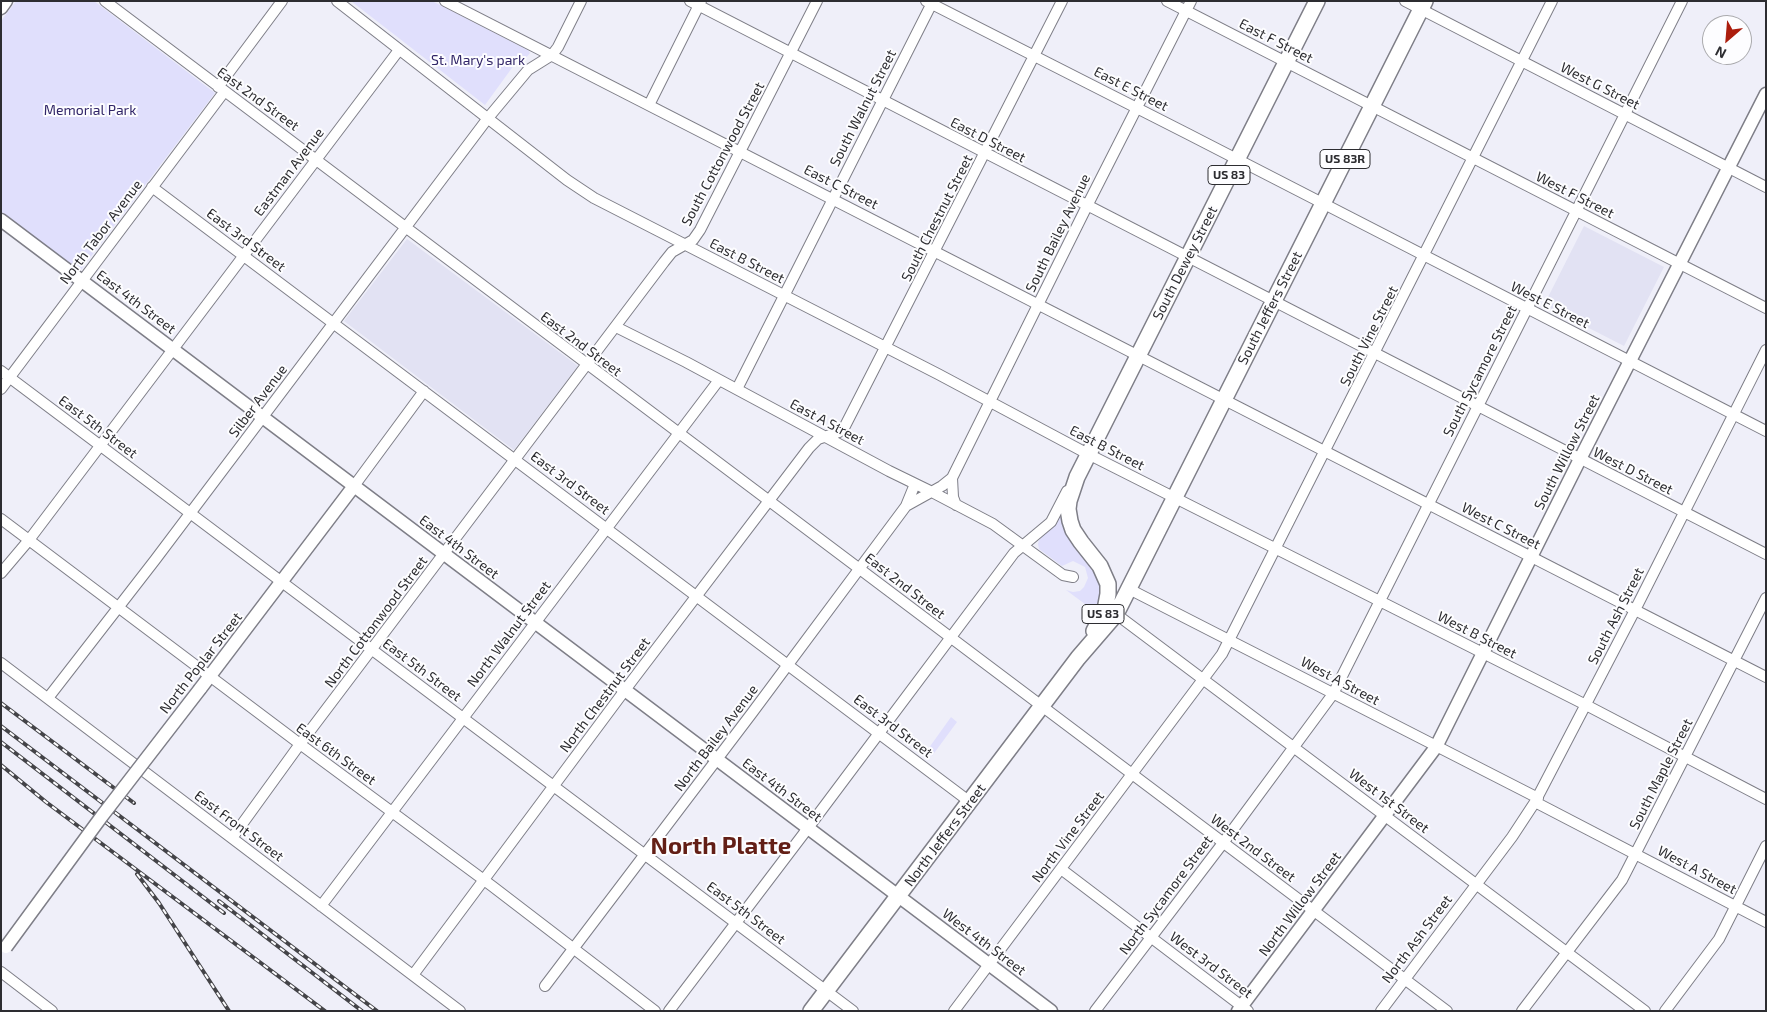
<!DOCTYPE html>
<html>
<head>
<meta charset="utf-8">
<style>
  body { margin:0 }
  #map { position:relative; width:1767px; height:1012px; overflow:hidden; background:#efeff9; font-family:"Exo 2",sans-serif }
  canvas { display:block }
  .frame { position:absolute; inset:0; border:2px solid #2d2d31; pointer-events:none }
  .north { position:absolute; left:1702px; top:15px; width:50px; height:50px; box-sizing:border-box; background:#fdfdff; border:1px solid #aaaaad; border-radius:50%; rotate:207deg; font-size:14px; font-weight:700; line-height:20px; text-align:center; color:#2d2d31 }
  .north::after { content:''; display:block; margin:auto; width:18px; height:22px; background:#ac1d0d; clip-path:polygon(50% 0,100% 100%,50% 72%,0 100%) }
</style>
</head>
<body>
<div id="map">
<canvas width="1767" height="1012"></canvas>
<div class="frame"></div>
<div class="north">N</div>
</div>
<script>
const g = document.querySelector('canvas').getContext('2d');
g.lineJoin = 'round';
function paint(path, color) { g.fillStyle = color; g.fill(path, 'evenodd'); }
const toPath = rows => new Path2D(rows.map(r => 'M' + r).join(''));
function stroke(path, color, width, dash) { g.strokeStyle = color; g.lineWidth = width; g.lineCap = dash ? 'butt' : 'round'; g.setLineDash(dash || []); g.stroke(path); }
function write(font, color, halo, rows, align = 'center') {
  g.font = font + ' "Exo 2",sans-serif'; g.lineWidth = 4; g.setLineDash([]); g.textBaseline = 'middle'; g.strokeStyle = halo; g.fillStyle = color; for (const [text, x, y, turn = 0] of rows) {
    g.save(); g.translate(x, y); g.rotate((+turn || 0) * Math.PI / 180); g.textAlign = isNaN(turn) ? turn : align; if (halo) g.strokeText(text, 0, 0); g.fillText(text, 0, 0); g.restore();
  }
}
const built = toPath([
  [1584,226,1664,267,1624,346,1544,305],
  [407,239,578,366,514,450,344,321]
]);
const green = toPath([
  [16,1,94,1,215,93,80,271,1,212,1,21],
  [351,1,432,1,528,50,530,53,525,59,517,61,485,105],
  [1062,513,1064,526,1068,537,1080,553,1094,567,1100,584,1101,595,1097,613,1066,590,1073,592,1080,591,1084,587,1088,578,1085,567,1073,561,1062,566,1039,549,1038,544,1039,540,1054,525],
  [951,717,957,722,932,756,926,752]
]);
const minor = toPath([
  [105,1,1447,1011],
  [337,1,567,180,594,198,938,374,1088,454,1586,705,1766,799],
  [445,1,1766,677],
  [690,1,1766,554],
  [926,1,1188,134,1766,431],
  [1167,1,1766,308],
  [1405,1,1766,187],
  [218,87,282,1],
  [649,105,701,1],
  [152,187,970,802],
  [616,327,686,362,889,471,932,492,993,524,1063,575,1073,577],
  [1,371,853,1011],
  [1,389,224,92],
  [737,389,933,1],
  [952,478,953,497,956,505],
  [354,486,424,391],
  [906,506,915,484],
  [1,519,300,744,492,886,655,1011],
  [1,573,29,540,399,50],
  [1129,589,1538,798],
  [1116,614,1645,1011],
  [1,663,460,1011],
  [48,698,155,560,488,118,528,70,552,55,558,47,581,1],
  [1535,802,1766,922],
  [232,838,300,744,664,262,672,252,693,240,700,230,817,1],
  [1061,869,1248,1011],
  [321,906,719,380],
  [1,972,52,1011],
  [413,975,625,690,809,448,818,439,839,432,845,426,1062,1],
  [545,986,752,713,906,506,942,486,952,478,1087,206,1191,1],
  [669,1011,808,828,1014,553,1051,522,1067,491],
  [954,1011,1222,654,1552,1],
  [1095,1011,1223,843,1333,694,1682,1],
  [1381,1011,1512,837,1535,802,1635,610,1766,350],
  [1522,1011,1622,880,1766,598],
  [1665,1011,1719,939,1766,846]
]);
const major = toPath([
  [1,8,6,1],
  [1,220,1051,1011],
  [200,689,354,486],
  [1238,1011,1436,747,1580,459,1766,94]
]);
const highway = toPath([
  [1094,631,1105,610,1108,594,1108,584,1100,566,1081,542,1073,530,1070,521,1068,509,1069,501,1077,477,1317,1],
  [811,1011,1078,658,1116,614,1425,1]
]);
const rail = toPath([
  [1,703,134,803],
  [1,726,377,1011],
  [1,742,224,913],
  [1,765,46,802,325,1011],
  [137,874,159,903,229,1011],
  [219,901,362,1011]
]);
const majorBridge = toPath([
  [6,947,102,816,200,689]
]);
const shields = [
  [1345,159,50],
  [1229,175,42],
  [1103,614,42]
];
const shieldNames = [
  ["US 83R",1345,159],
  ["US 83",1229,175],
  ["US 83",1103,614]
];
const streetNames = [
  ["East F Street",1276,41,27],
  ["West G Street",1600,86,27],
  ["East E Street",1131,89,27],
  ["East 2nd Street",258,99,36],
  ["South Walnut Street",863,108,-63],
  ["East D Street",988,140,27],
  ["South Cottonwood Street",723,154,-62],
  ["Eastman Avenue",289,172,-53],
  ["East C Street",841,187,27],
  ["West F Street",1575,195,27],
  ["South Chestnut Street",937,218,-63],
  ["North Tabor Avenue",101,232,-53],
  ["South Bailey Avenue",1058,233,-64],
  ["East 3rd Street",246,240,37],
  ["East B Street",747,261,27],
  ["South Dewey Street",1185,263,-63],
  ["East 4th Street",136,302,37],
  ["West E Street",1550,305,27],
  ["South Jeffers Street",1270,308,-63],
  ["South Vine Street",1369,336,-63],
  ["East 2nd Street",581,344,37],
  ["South Sycamore Street",1480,371,-63],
  ["Silber Avenue",258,401,-53],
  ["East A Street",827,422,28],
  ["East 5th Street",98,427,37],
  ["East B Street",1107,448,27],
  ["South Willow Street",1567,452,-63],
  ["West D Street",1633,471,27],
  ["East 3rd Street",570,483,37],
  ["West C Street",1501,526,27],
  ["East 4th Street",459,547,37],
  ["East 2nd Street",905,586,38],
  ["South Ash Street",1616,616,-63],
  ["North Cottonwood Street",376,622,-53],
  ["North Walnut Street",509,634,-53],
  ["West B Street",1477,635,27],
  ["North Poplar Street",201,663,-52],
  ["East 5th Street",422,670,37],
  ["West A Street",1340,681,28],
  ["North Chestnut Street",605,695,-53],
  ["East 3rd Street",893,726,37],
  ["North Bailey Avenue",716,738,-53],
  ["East 6th Street",336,754,36],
  ["South Maple Street",1661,774,-63],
  ["East 4th Street",782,790,37],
  ["West 1st Street",1389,801,37],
  ["East Front Street",239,826,37],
  ["North Jeffers Street",945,835,-53],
  ["North Vine Street",1068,837,-53],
  ["West 2nd Street",1253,848,37],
  ["West A Street",1697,870,28],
  ["North Sycamore Street",1166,895,-53],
  ["North Willow Street",1300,904,-53],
  ["East 5th Street",746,913,37],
  ["North Ash Street",1417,939,-53],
  ["West 4th Street",984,942,37],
  ["West 3rd Street",1211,965,37]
];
const parkNames = [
  ["St. Mary's park",478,60],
  ["Memorial Park",90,110]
];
const townNames = [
  ["North Platte",721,846]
];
paint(built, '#e2e2f3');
paint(green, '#e0dffc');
stroke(minor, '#7e7e87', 12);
stroke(major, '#7e7e87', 15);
stroke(highway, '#7e7e87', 18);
stroke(minor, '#fff', 10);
stroke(major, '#fff', 12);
stroke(highway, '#fff', 15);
stroke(rail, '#444448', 4);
stroke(rail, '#fdfdff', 2, [5.5]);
stroke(majorBridge, '#7e7e87', 15, []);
stroke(majorBridge, '#fff', 12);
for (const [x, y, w] of shields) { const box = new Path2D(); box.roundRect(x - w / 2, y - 9.5, w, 19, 4); g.fillStyle = '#fdfdff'; g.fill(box); stroke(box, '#2d2d31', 1); }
write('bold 12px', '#2d2d31', null, shieldNames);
write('14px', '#2d2d31', '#fdfdff', streetNames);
write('14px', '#312668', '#fdfdff', parkNames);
write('bold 24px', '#631f16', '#fdfdff', townNames);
</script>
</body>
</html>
